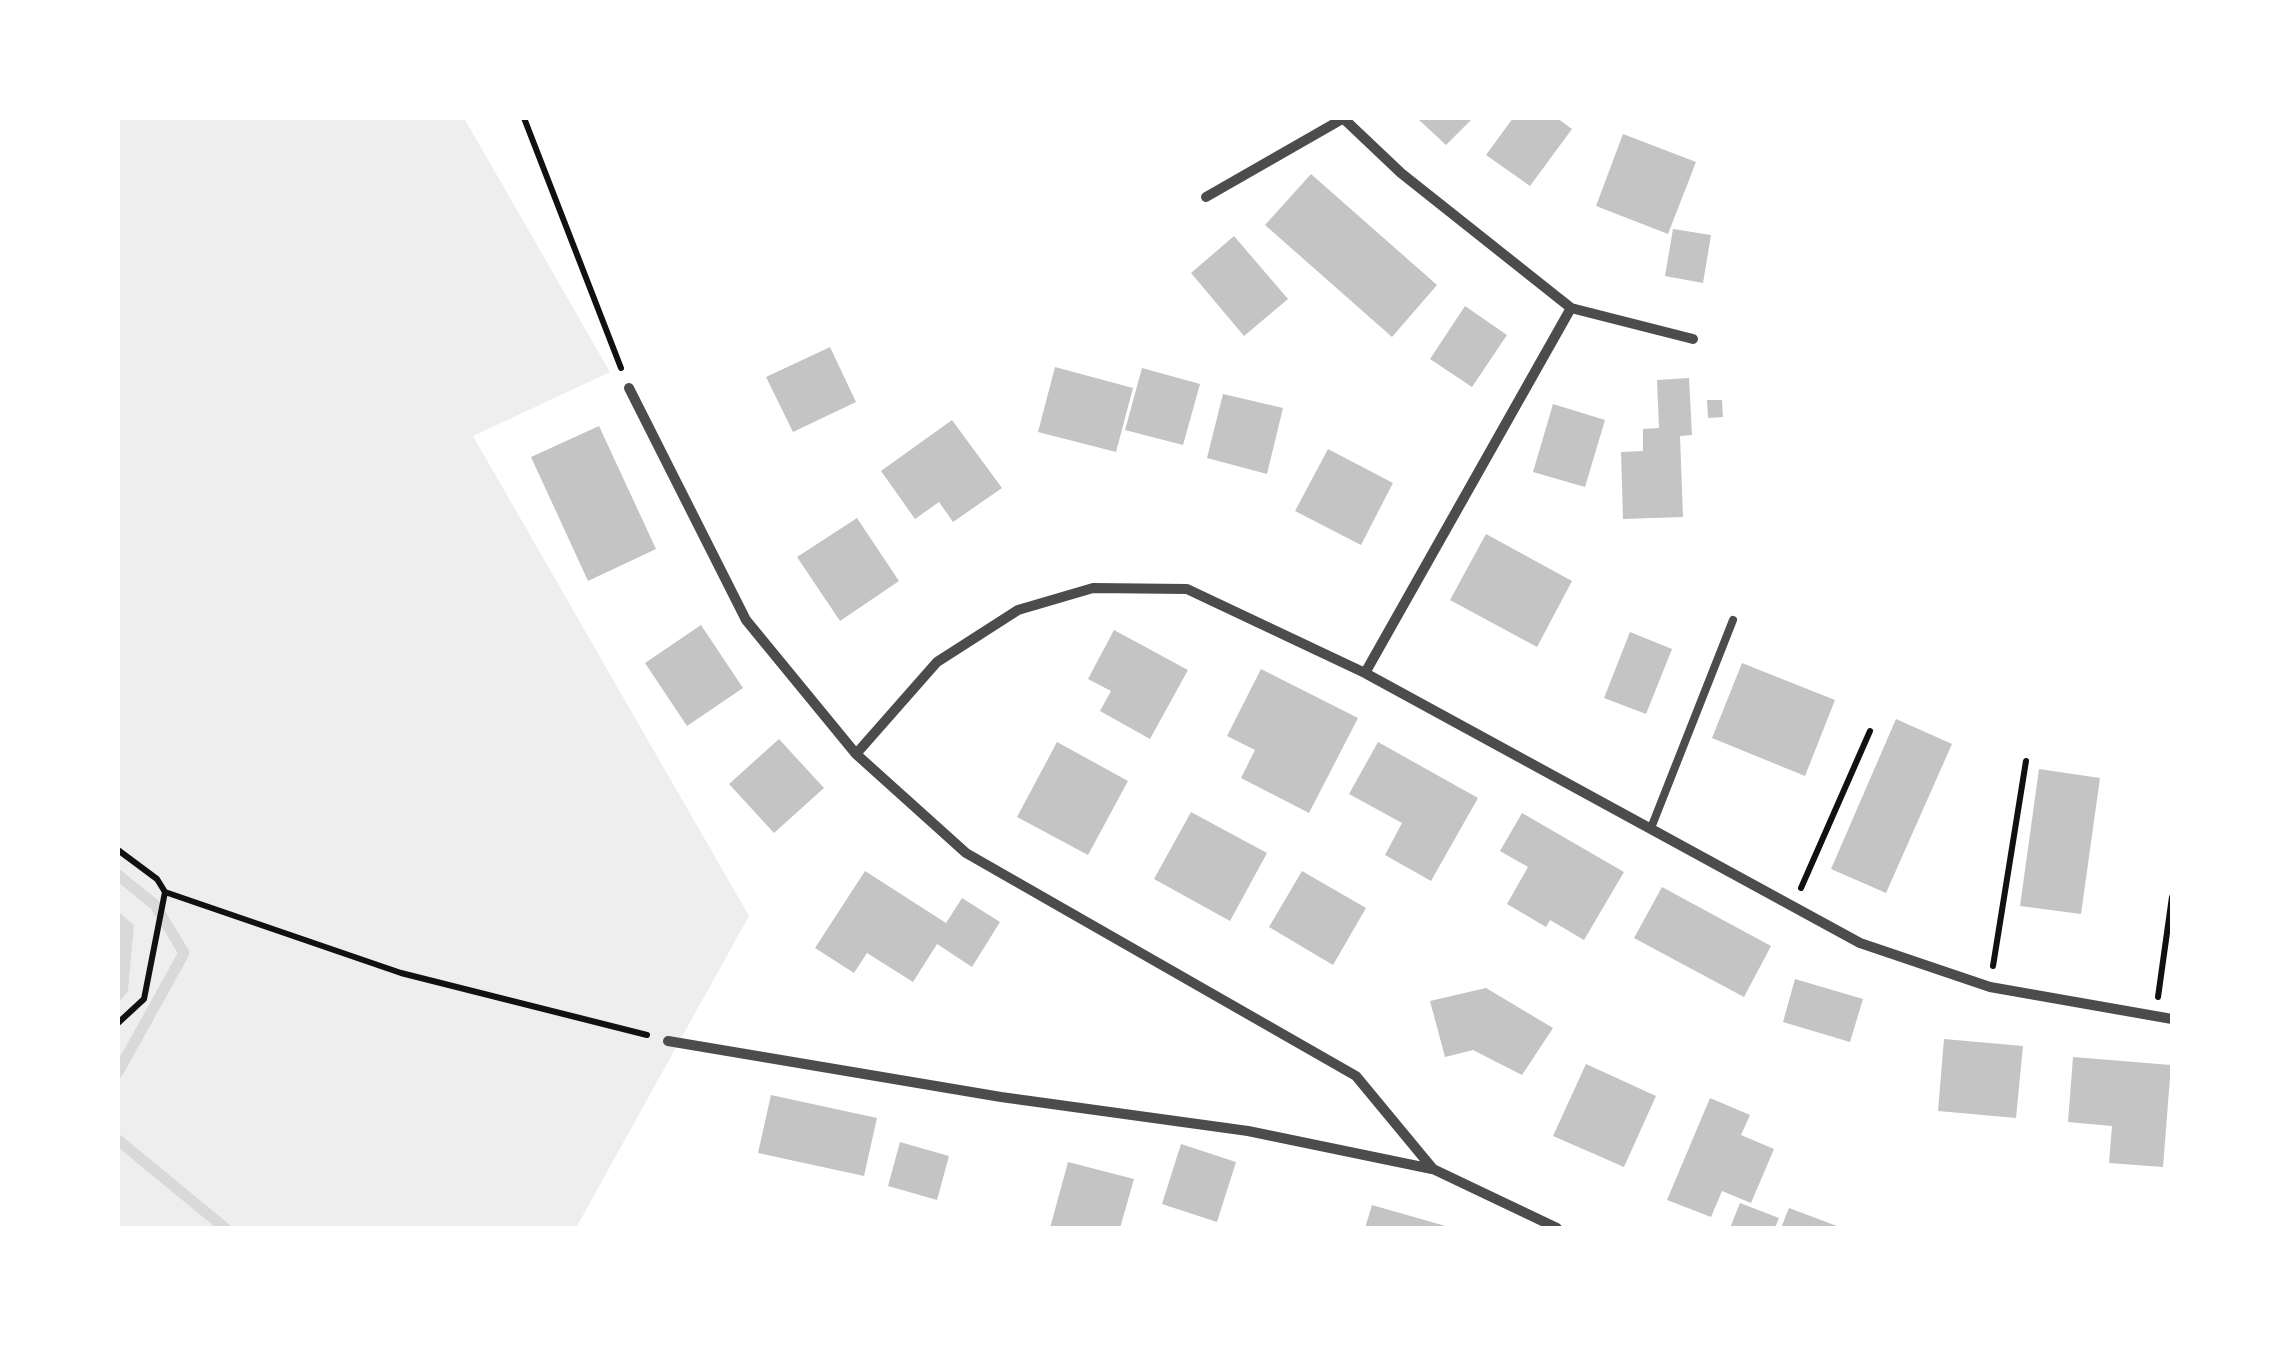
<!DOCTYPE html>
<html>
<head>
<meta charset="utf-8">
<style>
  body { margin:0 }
  #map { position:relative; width:2290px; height:1346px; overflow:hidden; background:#fff; font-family:"Zilla Slab",serif }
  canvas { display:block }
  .frame { position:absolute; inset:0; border:120px solid #fff; pointer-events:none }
</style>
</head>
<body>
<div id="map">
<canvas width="2290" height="1346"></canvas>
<div class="frame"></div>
</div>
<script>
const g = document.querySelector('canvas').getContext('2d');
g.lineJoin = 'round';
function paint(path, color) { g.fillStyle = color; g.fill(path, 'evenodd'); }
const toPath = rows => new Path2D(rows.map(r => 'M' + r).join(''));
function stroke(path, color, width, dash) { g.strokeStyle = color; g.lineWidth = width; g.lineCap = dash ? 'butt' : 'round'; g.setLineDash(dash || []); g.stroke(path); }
const green = toPath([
  [118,118,464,118,610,372,473,436,749,916,576,1228,118,1228,118,1003,128,992,134,925,118,911]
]);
const water = toPath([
  [118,911,134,925,128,992,118,1003]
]);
const stream = toPath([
  [118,875,155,905,184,953,118,1072],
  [118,1140,225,1228]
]);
const building = toPath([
  [1417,118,1473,118,1446,145],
  [1513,118,1557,118,1572,129,1530,186,1486,155],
  [1623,134,1696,162,1668,234,1596,206],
  [1311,174,1437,285,1392,337,1265,225],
  [1673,229,1711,235,1703,283,1665,276],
  [1234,236,1288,299,1244,336,1191,273],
  [1465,306,1507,335,1472,387,1430,359],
  [830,347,856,402,793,432,766,377],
  [1055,367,1133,388,1116,452,1038,432],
  [1142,368,1200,384,1183,445,1125,430],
  [1689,378,1692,435,1680,436,1683,517,1623,519,1621,452,1643,451,1643,429,1659,428,1657,380],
  [1223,394,1283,408,1267,474,1207,458],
  [1707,400,1722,400,1723,417,1708,418],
  [1553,404,1605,420,1585,487,1533,472],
  [952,420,1002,488,953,522,939,502,915,519,881,471],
  [599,426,656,549,588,581,531,457],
  [1328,449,1393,483,1361,545,1295,511],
  [857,518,899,581,840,621,797,557],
  [1486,534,1572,581,1537,647,1450,600],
  [701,625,743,688,687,726,645,663],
  [1114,630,1188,670,1150,739,1100,711,1111,691,1088,679],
  [1630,632,1672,649,1646,714,1604,698],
  [1742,663,1835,700,1805,776,1712,738],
  [1261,669,1358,718,1309,813,1241,778,1255,750,1227,736],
  [1896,719,1952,744,1886,893,1831,869],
  [779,739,824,788,774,833,729,784],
  [1057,742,1128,781,1088,855,1017,817],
  [1378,742,1478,798,1431,881,1385,855,1402,823,1349,794],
  [2039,769,2100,778,2081,914,2020,906],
  [1191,812,1267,853,1230,921,1154,879],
  [1522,813,1624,872,1584,940,1550,920,1546,927,1507,904,1528,867,1500,851],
  [865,871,946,923,962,898,1000,922,972,967,937,944,913,982,867,953,854,973,815,948],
  [1302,871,1366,908,1333,965,1269,927],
  [1662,887,1771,946,1744,997,1634,938],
  [1795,979,1863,999,1850,1042,1783,1022],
  [1486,988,1553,1028,1522,1075,1473,1050,1445,1057,1430,1001],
  [1944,1039,2023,1046,2016,1118,1938,1111],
  [2073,1057,2171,1065,2163,1167,2109,1163,2112,1126,2068,1122],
  [1586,1064,1656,1096,1624,1167,1553,1136],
  [771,1095,877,1118,864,1176,758,1153],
  [1710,1098,1750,1115,1741,1135,1774,1149,1751,1203,1722,1191,1711,1217,1667,1200],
  [900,1142,949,1156,937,1200,888,1186],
  [1181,1144,1236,1162,1217,1222,1162,1204],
  [1068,1162,1134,1179,1120,1228,1050,1228],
  [1740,1203,1779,1218,1775,1228,1730,1228],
  [1372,1205,1449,1227,1449,1228,1365,1228],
  [1789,1208,1837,1226,1835,1228,1781,1228]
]);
const path = toPath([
  [524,118,621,368],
  [118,850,157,879,165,892,144,999,118,1023],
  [1801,888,1870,731],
  [165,892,401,973,647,1035],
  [1993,966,2026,761],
  [2158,997,2172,897]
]);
const service = toPath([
  [1651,828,1733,620]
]);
const minor = toPath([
  [1343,118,1401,173,1571,308,1693,339],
  [1206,197,1344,118],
  [629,388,746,620,856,754,966,853,1356,1076,1433,1169,1557,1228],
  [1365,673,1571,308],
  [856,754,937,662,1018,610,1093,588,1187,589,1365,673,1860,943,1990,987,2172,1019],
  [668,1041,1001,1097,1248,1131,1432,1169]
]);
paint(green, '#eee');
paint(water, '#d9d9d9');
stroke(stream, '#d9d9d9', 11);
paint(building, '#c4c4c4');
stroke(path, '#111', 6);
stroke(service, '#4c4c4c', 8);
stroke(minor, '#4c4c4c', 10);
</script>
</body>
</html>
